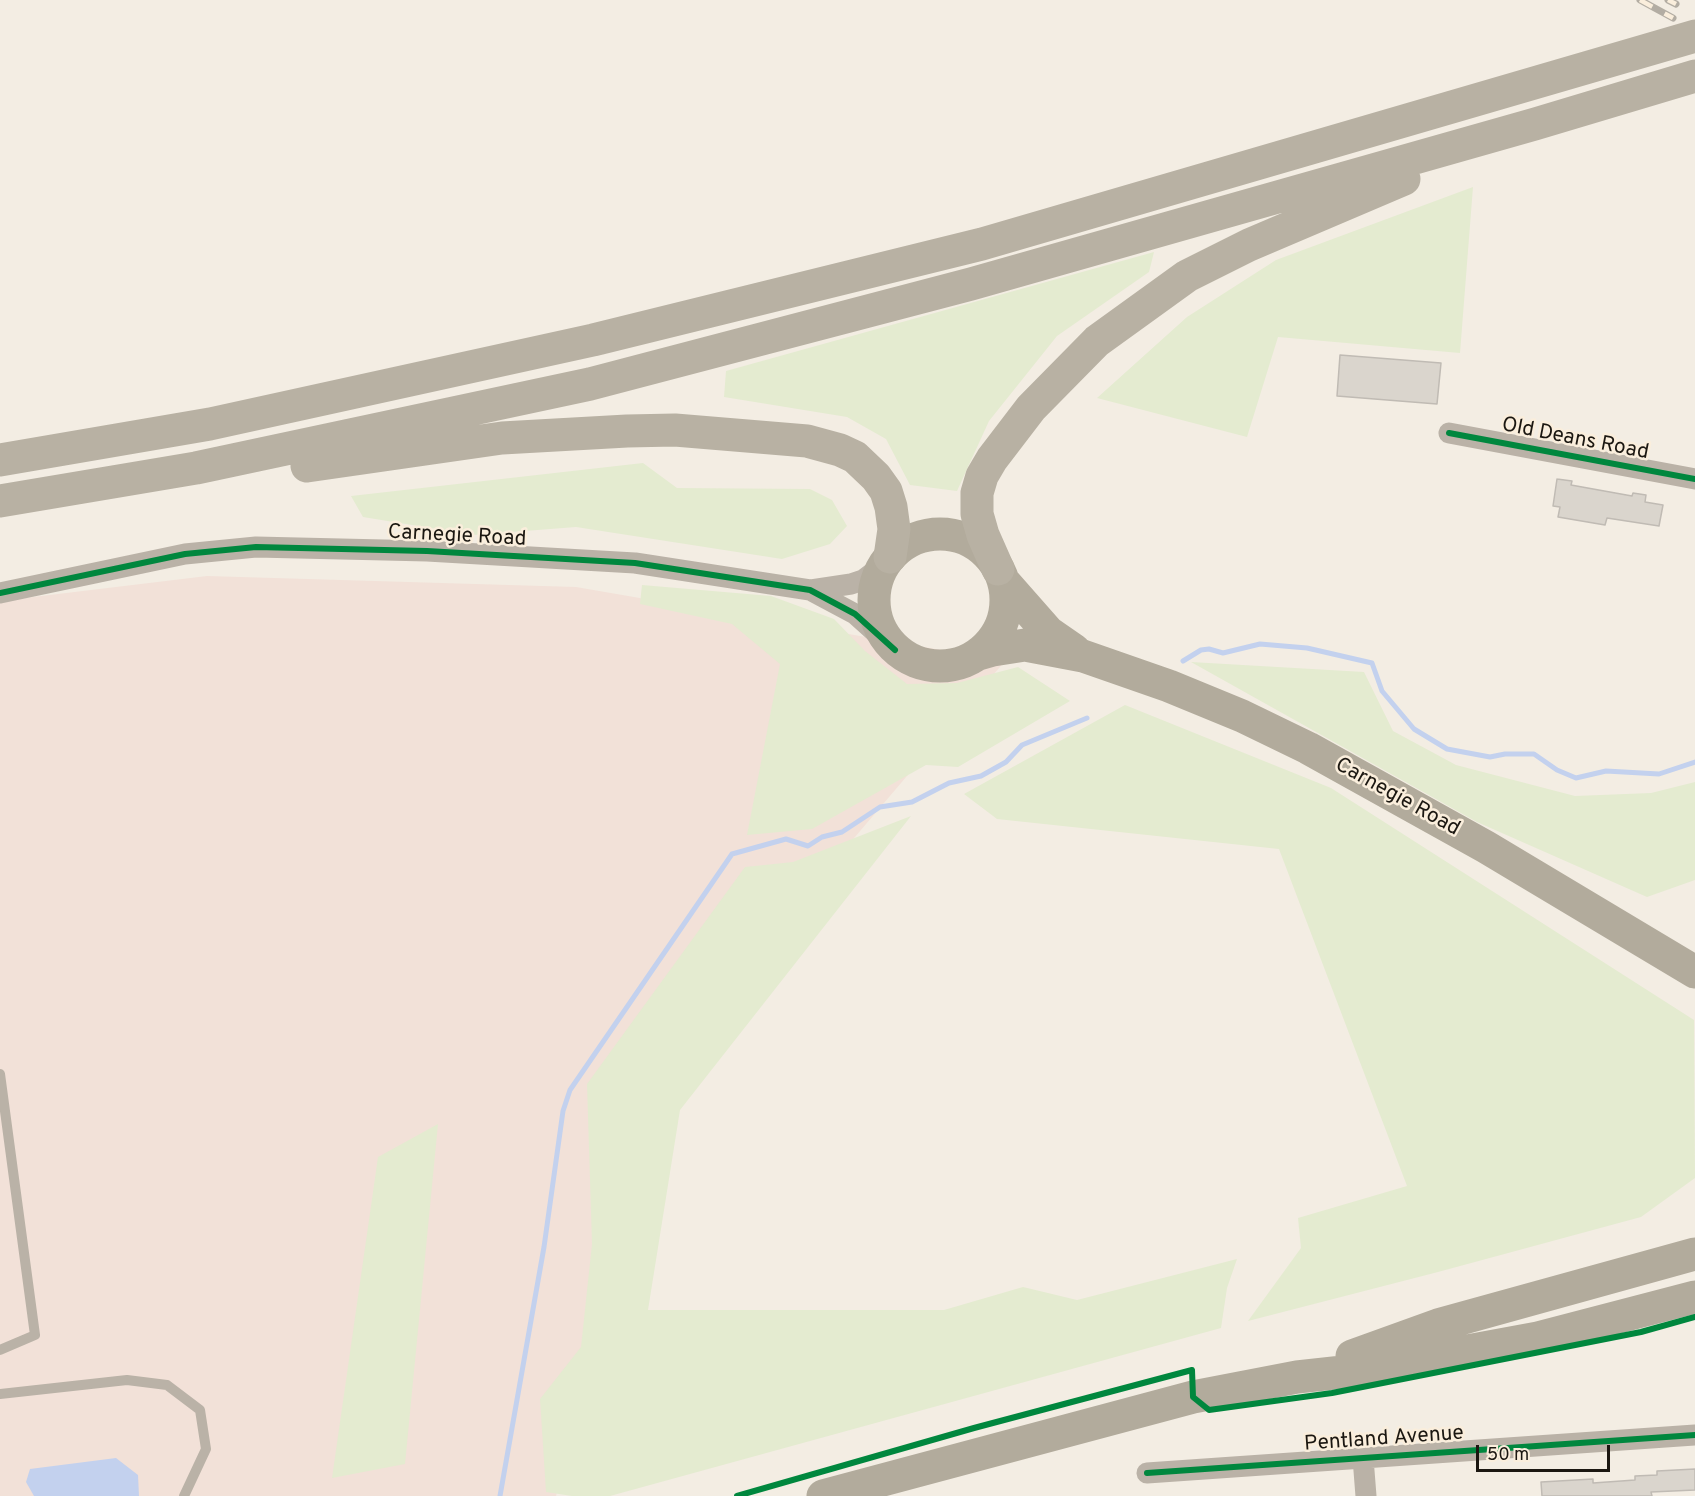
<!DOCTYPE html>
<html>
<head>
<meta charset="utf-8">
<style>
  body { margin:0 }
  #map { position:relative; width:1695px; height:1496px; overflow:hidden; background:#f3ede3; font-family:Overpass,sans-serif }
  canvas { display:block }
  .scale { position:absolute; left:1476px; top:1445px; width:134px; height:27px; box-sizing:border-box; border:3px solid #1b1711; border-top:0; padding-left:8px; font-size:18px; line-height:21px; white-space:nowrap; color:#1b1711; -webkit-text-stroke:4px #faeedc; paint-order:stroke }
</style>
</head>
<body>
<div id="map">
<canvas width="1695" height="1496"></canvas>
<div class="scale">50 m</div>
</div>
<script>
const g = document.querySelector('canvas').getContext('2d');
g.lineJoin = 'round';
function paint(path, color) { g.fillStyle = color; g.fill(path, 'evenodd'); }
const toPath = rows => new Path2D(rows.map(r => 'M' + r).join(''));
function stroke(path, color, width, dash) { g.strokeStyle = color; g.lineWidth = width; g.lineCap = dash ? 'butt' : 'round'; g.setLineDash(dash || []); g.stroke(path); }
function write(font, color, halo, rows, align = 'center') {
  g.font = font + ' Overpass,sans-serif'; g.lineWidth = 5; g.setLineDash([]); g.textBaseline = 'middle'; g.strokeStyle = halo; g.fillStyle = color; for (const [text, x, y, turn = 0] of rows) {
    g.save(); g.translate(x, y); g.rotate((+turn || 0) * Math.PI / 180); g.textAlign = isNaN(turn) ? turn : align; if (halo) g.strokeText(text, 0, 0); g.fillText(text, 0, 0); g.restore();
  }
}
const industrial = toPath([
  [207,576,576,587,1005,661,676,1047,556,1496,0,1496,0,601]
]);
const green = toPath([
  [1473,187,1460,353,1278,337,1247,437,1097,398,1187,317,1276,260],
  [1154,252,1149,272,1057,336,989,421,957,491,910,485,886,439,847,417,724,397,726,371],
  [643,463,677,488,810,489,832,500,847,526,830,544,782,559,576,527,473,535,363,517,351,496],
  [642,585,771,596,834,619,865,651,907,684,957,683,1018,667,1070,701,958,767,926,765,812,829,747,835,780,664,732,624,640,604],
  [1191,662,1364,672,1393,731,1456,765,1575,796,1651,793,1695,782,1695,880,1647,897,1477,822],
  [1125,705,1331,788,1694,1020,1695,1178,1641,1217,1438,1272,1248,1321,1301,1248,1298,1218,1407,1186,1279,849,997,819,964,794],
  [911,816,680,1110,648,1310,944,1310,1023,1287,1077,1300,1237,1259,1227,1288,1221,1328,610,1496,572,1496,546,1492,540,1399,581,1347,592,1244,587,1084,745,867,793,862],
  [438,1124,405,1464,332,1478,378,1157]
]);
const water = toPath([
  [116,1458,138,1475,139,1496,34,1496,26,1482,30,1469]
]);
const stream = toPath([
  [1183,661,1201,650,1209,649,1223,653,1260,644,1307,648,1372,663,1382,691,1414,729,1447,749,1490,757,1505,754,1534,754,1557,770,1576,778,1606,771,1659,774,1695,762],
  [500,1496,544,1247,563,1111,570,1090,732,854,786,839,808,846,822,837,842,832,880,807,912,802,949,783,981,776,1006,762,1022,745,1087,718]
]);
const building = toPath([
  [1340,355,1441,363,1437,404,1337,396,1340,355],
  [1557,479,1572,481,1571,485,1632,496,1633,493,1646,495,1645,502,1663,505,1659,526,1607,518,1605,525,1558,517,1560,507,1553,506,1557,479],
  [1695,1469,1695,1490,1651,1492,1652,1496,1542,1496,1541,1482,1593,1479,1593,1483,1635,1480,1635,1476,1657,1475,1657,1471,1695,1469]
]);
const service = toPath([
  [0,1074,35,1335,0,1350],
  [0,1394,127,1380,167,1385,200,1410,206,1449,184,1496]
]);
const minor = toPath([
  [1449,433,1695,479],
  [811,590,851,584,863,580,884,564],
  [0,593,185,554,256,547,427,551,635,563,810,590,855,614,895,650],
  [1363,1458,1366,1496],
  [1147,1473,1695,1435]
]);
const primary = toPath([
  '874 600a66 66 0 1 1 132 0a66 66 0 1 1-132 0Z',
  [1004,582,1048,632,1074,650],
  [979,654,993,650,1025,645,1083,656,1169,686,1242,716,1308,748,1486,847,1695,972],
  [1352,1356,1438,1325,1695,1254],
  [823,1496,1193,1397,1297,1377,1370,1369,1538,1338,1695,1297]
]);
const motorway = toPath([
  [0,460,210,424,593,340,982,244,1695,36],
  [307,466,502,438,627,431,675,430,807,441,840,450,855,457,876,477,886,491,891,507,894,529,890,557],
  [0,501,196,468,590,384,971,284,1535,124,1695,76],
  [998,569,983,535,977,514,977,493,982,476,992,459,1031,408,1097,341,1187,276,1249,245,1404,179]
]);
const rail = toPath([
  [1640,0,1673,18],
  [1668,0,1676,4]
]);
const cycleway = toPath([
  [1449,433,1695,479],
  [0,593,185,554,256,547,427,551,635,563,810,590,855,614,895,650],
  [1147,1473,1695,1435],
  [737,1496,974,1428,1192,1370,1193,1397,1209,1410,1332,1393,1641,1332,1695,1317]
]);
const streetNames = [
  ["Old Deans Road",1575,440,11],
  ["Carnegie Road",457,537,3],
  ["Carnegie Road",1397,798,29],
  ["Pentland Avenue",1384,1440,-4]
];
paint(industrial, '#f2e1d8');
paint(green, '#e4ebd0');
paint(water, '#c3d1ee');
stroke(stream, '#c3d1ee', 5);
paint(building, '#dad5cd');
stroke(building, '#c0bbb4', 1.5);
stroke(service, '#bab2a7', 10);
stroke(minor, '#bab2a7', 21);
stroke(primary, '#b2ab9c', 33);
stroke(motorway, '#b8b1a3', 33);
stroke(rail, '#b3ada3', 7);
stroke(rail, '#faeedc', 4.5, [14]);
stroke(cycleway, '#00873e', 6);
write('21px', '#1b1711', '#faeedc', streetNames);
</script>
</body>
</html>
